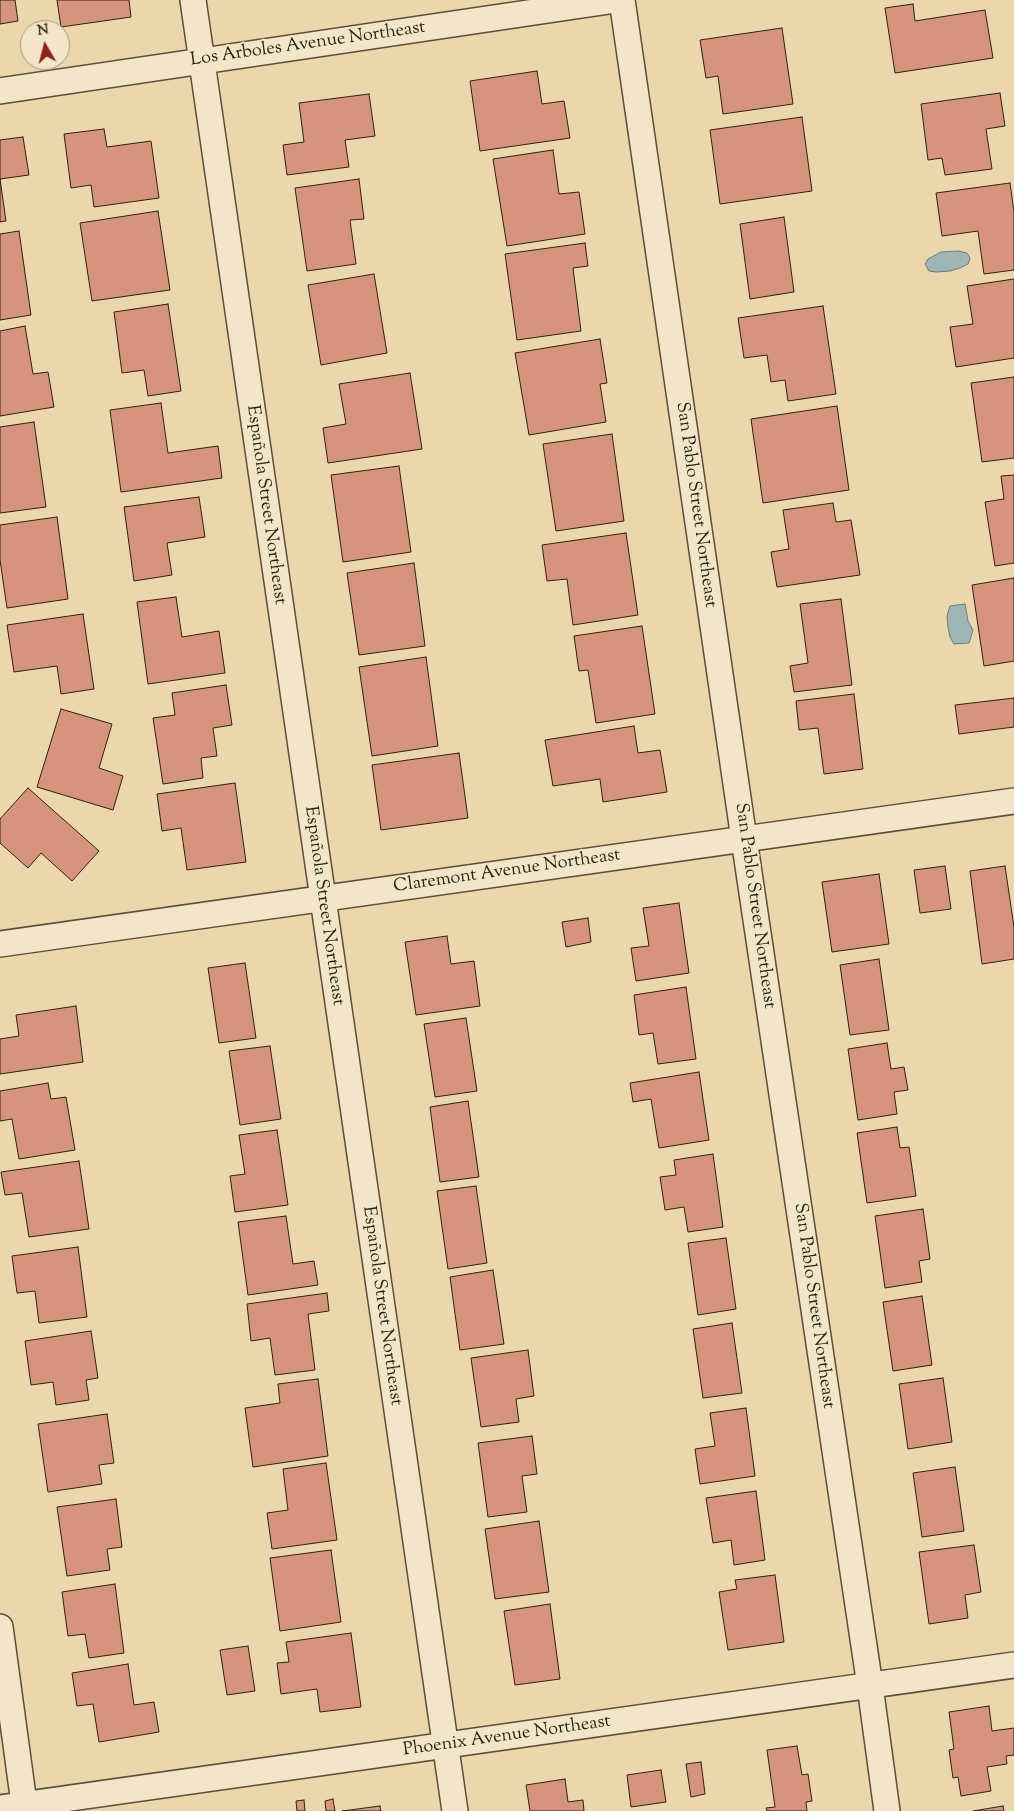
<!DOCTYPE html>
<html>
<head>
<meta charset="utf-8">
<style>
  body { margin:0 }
  #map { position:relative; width:1014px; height:1811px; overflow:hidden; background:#ebd7ac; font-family:"Sorts Mill Goudy",serif }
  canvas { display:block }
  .north { position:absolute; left:20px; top:20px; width:50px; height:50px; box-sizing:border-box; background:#f2e5c9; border:1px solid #a4977f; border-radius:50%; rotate:352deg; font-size:14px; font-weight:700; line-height:20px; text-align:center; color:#2f2110 }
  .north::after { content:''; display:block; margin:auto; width:18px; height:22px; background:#8f2418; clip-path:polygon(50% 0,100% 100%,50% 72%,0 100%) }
</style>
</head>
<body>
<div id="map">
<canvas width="1014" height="1811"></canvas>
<div class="north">N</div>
</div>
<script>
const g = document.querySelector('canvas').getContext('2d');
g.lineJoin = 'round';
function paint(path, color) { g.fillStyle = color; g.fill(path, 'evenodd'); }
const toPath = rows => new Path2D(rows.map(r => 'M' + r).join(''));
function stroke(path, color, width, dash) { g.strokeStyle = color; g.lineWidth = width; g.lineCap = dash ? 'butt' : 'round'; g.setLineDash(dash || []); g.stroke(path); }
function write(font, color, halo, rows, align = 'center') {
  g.font = font + ' "Sorts Mill Goudy",serif'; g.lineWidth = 4; g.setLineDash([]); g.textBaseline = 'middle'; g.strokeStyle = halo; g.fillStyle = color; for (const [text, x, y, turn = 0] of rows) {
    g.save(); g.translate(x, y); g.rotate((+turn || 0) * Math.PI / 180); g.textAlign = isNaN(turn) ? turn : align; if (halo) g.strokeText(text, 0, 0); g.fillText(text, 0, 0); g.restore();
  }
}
const water = toPath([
  [958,251,967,253,970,258,968,264,960,268,950,271,936,272,929,271,925,264,928,259,941,252,958,251],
  [965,604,968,621,973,630,969,643,954,644,950,637,948,627,947,616,950,606,965,604]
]);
const building = toPath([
  [0,0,15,0,18,21,0,24,0,0],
  [57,0,129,0,131,17,61,27,57,0],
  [913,4,915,21,985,10,993,58,895,73,885,8,913,4],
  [782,28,793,104,723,114,718,76,706,78,700,40,782,28],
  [537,71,542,104,564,101,570,138,480,151,470,81,537,71],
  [1000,93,1005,126,986,129,992,169,945,175,942,158,928,160,921,104,1000,93],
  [369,94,375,136,345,140,349,167,287,175,283,145,304,142,299,103,369,94],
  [802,117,812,191,720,204,710,130,802,117],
  [104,129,107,147,151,141,159,198,94,207,91,185,71,188,64,134,104,129],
  [23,137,29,175,0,179,0,140,23,137],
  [553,150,559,194,579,192,585,234,507,246,493,159,553,150],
  [0,179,6,221,0,222,0,179],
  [359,179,364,219,350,220,356,264,307,271,295,188,359,179],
  [1010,183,1014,212,1014,270,984,274,978,231,942,236,936,193,1010,183],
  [158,211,170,290,92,301,80,223,158,211],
  [784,217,794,292,750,299,740,224,784,217],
  [19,231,31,315,0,320,0,234,19,231],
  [585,243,588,266,573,268,581,331,517,340,505,254,585,243],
  [374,274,387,353,321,365,308,285,374,274],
  [1014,279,1014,358,956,367,950,327,973,324,967,286,1014,279],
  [168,304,181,391,148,396,144,370,122,373,114,312,168,304],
  [823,306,836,394,788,401,785,380,771,382,767,355,744,358,738,318,823,306],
  [25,326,33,374,48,372,54,407,0,416,0,331,25,326],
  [600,339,607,383,600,384,606,422,529,435,515,353,600,339],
  [410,373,422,449,328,463,323,428,346,424,339,384,410,373],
  [1014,377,1014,458,982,462,971,383,1014,377],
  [161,403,168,453,218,446,222,478,121,492,110,410,161,403],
  [837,406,849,490,763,503,751,419,837,406],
  [34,422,46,507,0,513,0,427,34,422],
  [612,434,624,521,556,531,543,444,612,434],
  [399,466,411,552,343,562,331,475,399,466],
  [1014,475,1014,563,995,566,985,502,1004,499,1001,476,1014,475],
  [199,497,205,537,167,543,172,575,134,581,124,507,199,497],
  [833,503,836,522,851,520,860,575,777,587,771,552,789,549,783,510,833,503],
  [57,517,68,599,7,608,0,560,0,525,57,517],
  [626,533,638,615,573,625,567,579,547,581,542,545,626,533],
  [414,563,425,646,359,655,347,573,414,563],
  [1014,578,1014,661,984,666,972,585,1014,578],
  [176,597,182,637,219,631,225,673,148,684,137,602,176,597],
  [841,599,852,685,794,692,790,666,808,663,800,604,841,599],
  [83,614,94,689,61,694,57,666,14,672,7,625,83,614],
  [642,626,655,714,596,723,588,670,579,671,574,636,642,626],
  [426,657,438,746,372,756,359,667,426,657],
  [226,685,232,725,213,728,217,756,201,758,203,778,163,784,153,718,175,715,172,693,226,685],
  [854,694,863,769,824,774,818,728,799,730,796,701,854,694],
  [1014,698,1014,727,959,734,955,705,1014,698],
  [61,709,112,724,99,768,123,776,113,810,37,787,61,709],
  [634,726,638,753,660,750,667,792,603,802,600,779,553,786,545,740,634,726],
  [459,753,468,818,381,830,372,765,459,753],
  [235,783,246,862,187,870,181,828,162,831,157,794,235,783],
  [28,788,99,851,72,881,41,853,28,868,0,843,0,819,28,788],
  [945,866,951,909,920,913,914,870,945,866],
  [1005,866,1014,927,1014,959,982,964,970,871,1005,866],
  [879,874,889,944,832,952,822,882,879,874],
  [679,903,689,973,636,981,631,948,649,946,643,908,679,903],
  [588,918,591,942,566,947,562,922,588,918],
  [447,936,451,964,474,961,480,1006,416,1015,405,942,447,936],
  [879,959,889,1030,850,1035,840,965,879,959],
  [245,963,256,1038,219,1043,208,968,245,963],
  [686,987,696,1059,658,1064,653,1033,639,1035,634,995,686,987],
  [76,1006,83,1062,0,1074,0,1039,19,1036,16,1015,76,1006],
  [466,1018,477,1091,435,1097,424,1024,466,1018],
  [887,1043,891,1069,904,1067,908,1090,894,1092,897,1114,858,1120,848,1049,887,1043],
  [270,1046,281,1119,240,1125,229,1051,270,1046],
  [699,1072,709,1140,659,1148,651,1099,633,1102,630,1083,699,1072],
  [48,1083,51,1099,66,1097,75,1150,19,1159,12,1119,0,1121,0,1091,48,1083],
  [468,1101,479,1177,440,1182,430,1107,468,1101],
  [897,1127,900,1148,909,1147,916,1196,867,1203,857,1133,897,1127],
  [277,1130,288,1205,235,1212,230,1176,245,1174,239,1135,277,1130],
  [713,1154,723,1227,688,1232,684,1207,665,1210,660,1177,676,1175,674,1160,713,1154],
  [79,1161,89,1229,29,1237,22,1193,5,1195,1,1172,79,1161],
  [476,1186,487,1263,448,1269,437,1191,476,1186],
  [923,1209,930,1259,919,1261,922,1282,885,1288,875,1216,923,1209],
  [286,1216,293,1264,314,1261,318,1285,248,1295,238,1222,286,1216],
  [726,1238,736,1309,698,1315,688,1243,726,1238],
  [78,1247,87,1317,39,1323,35,1291,17,1293,12,1256,78,1247],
  [493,1270,504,1344,460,1350,450,1277,493,1270],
  [327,1293,329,1311,308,1314,315,1370,275,1375,270,1338,251,1341,247,1304,327,1293],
  [922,1296,932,1365,893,1371,883,1302,922,1296],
  [732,1323,742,1393,703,1398,693,1329,732,1323],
  [91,1331,98,1378,86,1380,89,1400,56,1405,53,1382,31,1385,25,1341,91,1331],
  [528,1350,534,1396,516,1399,519,1422,481,1427,471,1358,528,1350],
  [943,1378,952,1442,908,1449,899,1384,943,1378],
  [318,1379,328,1456,253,1467,245,1408,280,1403,278,1384,318,1379],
  [746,1408,755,1476,700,1484,695,1449,715,1446,710,1413,746,1408],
  [107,1414,114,1463,99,1465,102,1484,48,1492,38,1424,107,1414],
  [532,1436,537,1474,522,1476,527,1512,488,1517,478,1443,532,1436],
  [326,1463,337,1540,272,1549,267,1513,288,1510,283,1469,326,1463],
  [955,1467,964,1531,922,1537,913,1473,955,1467],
  [756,1491,765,1560,734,1565,731,1540,713,1543,706,1498,756,1491],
  [116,1499,122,1547,107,1549,110,1570,67,1576,57,1507,116,1499],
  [539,1521,549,1592,495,1599,485,1529,539,1521],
  [974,1545,981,1592,965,1595,968,1618,929,1624,919,1552,974,1545],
  [331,1550,341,1622,280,1631,270,1558,331,1550],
  [775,1575,784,1642,728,1650,719,1592,737,1589,735,1580,775,1575],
  [115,1584,124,1653,89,1658,85,1634,68,1636,62,1592,115,1584],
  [550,1604,560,1679,515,1685,504,1611,550,1604],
  [351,1633,361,1707,320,1712,317,1689,281,1694,277,1663,289,1662,286,1642,351,1633],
  [248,1646,255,1691,227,1695,220,1650,248,1646],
  [128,1664,134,1705,154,1702,159,1732,99,1742,93,1704,77,1706,72,1673,128,1664],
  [989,1706,992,1731,1014,1728,1014,1755,1006,1756,1007,1764,987,1767,991,1791,961,1796,958,1777,953,1778,949,1750,954,1749,949,1712,989,1706],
  [797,1746,802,1775,808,1774,812,1801,806,1802,807,1811,767,1811,766,1808,775,1807,767,1750,797,1746],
  [701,1762,705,1794,691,1797,686,1764,701,1762],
  [661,1770,666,1802,631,1807,627,1775,661,1770],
  [565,1779,568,1802,583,1800,584,1811,530,1811,526,1785,565,1779],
  [333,1799,335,1811,326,1811,325,1801,333,1799],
  [304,1800,305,1811,297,1811,296,1801,304,1800],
  [380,1806,381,1811,342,1811,380,1806],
  [1003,1806,1004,1811,973,1811,1003,1806]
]);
const minor = toPath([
  [193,0,455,1811],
  [622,0,744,839,870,1686,887,1811],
  [0,91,616,0],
  [0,944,1014,801],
  [0,1627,25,1811],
  [0,1808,1014,1665]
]);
const streetNames = [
  ["Los Arboles Avenue Northeast",308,45,-8],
  ["Española Street Northeast",265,505,82],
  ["San Pablo Street Northeast",695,505,82],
  ["Claremont Avenue Northeast",507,872,-8],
  ["Española Street Northeast",323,906,82],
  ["San Pablo Street Northeast",754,906,82],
  ["Española Street Northeast",381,1306,82],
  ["San Pablo Street Northeast",813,1306,82],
  ["Phoenix Avenue Northeast",507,1737,-8]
];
paint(water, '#9fb6b6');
stroke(water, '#727a74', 1);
paint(building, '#d6947e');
stroke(building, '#2f2110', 1);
stroke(minor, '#5e4e37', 28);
stroke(minor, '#f2e5c9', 25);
write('18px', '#2f2110', '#f2e5c9', streetNames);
</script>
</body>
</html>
